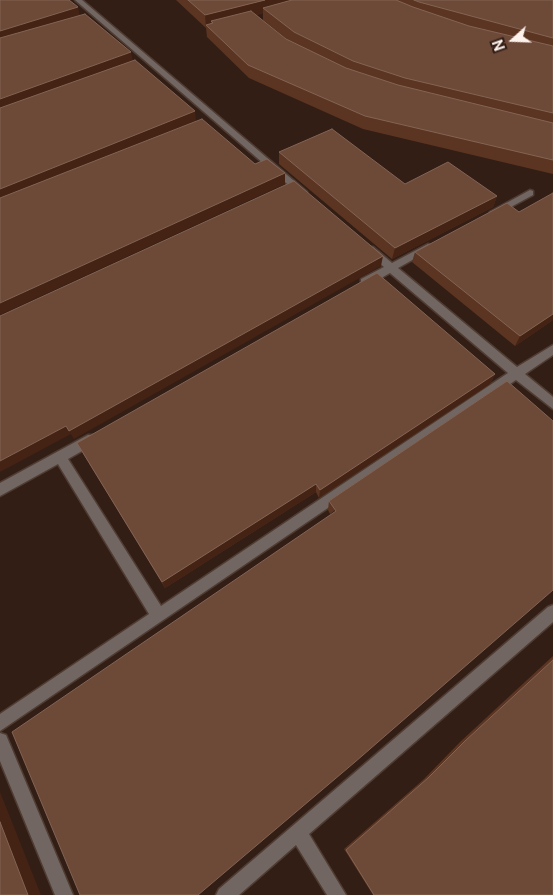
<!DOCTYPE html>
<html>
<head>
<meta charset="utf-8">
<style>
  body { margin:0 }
  #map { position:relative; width:553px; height:895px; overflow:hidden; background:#331e15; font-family:"Public Sans",sans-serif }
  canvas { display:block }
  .north { position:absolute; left:488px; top:15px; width:50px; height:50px; -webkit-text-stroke:4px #331e15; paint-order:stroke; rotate:250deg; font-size:14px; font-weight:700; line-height:20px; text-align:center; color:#fdf1ec }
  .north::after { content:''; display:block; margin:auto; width:18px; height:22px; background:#fdf1ec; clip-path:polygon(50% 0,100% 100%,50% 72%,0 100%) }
</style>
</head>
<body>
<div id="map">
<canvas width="553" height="895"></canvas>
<div class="north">N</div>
</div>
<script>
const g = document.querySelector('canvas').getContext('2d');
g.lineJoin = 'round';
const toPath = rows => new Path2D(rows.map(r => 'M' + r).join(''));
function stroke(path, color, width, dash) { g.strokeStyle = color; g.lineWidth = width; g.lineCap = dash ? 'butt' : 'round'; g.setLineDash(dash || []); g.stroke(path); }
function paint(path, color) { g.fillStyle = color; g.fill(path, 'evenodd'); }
const minor = toPath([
  [75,0,82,0,307,192,307,196,301,196,75,0],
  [530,190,533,191,533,195,498,214,495,215,490,212,530,190],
  [428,244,432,245,432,249,398,268,517,367,553,345,553,355,525,374,553,397,553,409,516,380,0,731,0,714,149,614,58,464,0,496,0,483,88,435,96,435,98,439,96,443,68,459,161,606,508,373,390,273,369,285,361,285,361,279,384,267,365,251,365,247,373,247,392,263,428,244],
  [553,605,553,622,309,834,346,895,327,895,296,845,239,895,216,895,219,889,548,607,553,605],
  [0,733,6,735,73,895,55,895,0,761,0,733]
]);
const wall = toPath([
  [176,0,553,0,553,174,363,129,249,78,207,37,206,28],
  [263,13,263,20,289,41,286,39,256,15],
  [279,152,405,184,497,196,493,207,392,259,279,164],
  [519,212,553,320,515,346,412,262,415,252],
  [495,374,490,384,319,498,316,492,165,588,82,452],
  [507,381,330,514,328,510,329,501],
  [553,656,553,895,373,895,344,849,424,779,460,742]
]);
const shadedWall = toPath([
  [265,0,311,0,263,8,263,13,213,26,213,23,211,21,211,26,206,25,206,28,205,15],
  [78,7,80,17,0,42,0,31],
  [131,52,133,62,0,111,0,99],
  [195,111,196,121,0,201,0,189],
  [285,173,285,184,0,315,0,303],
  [497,196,493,207,392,259,395,248],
  [383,256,381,266,74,439,69,431],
  [553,314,553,320,515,346,520,336],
  [495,374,490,384,319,498,320,490],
  [66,426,71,434,0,472,0,461],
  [316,484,316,492,165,588,162,582],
  [0,792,41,895,28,895,0,822]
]);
const building = toPath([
  [0,0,69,0,78,7,0,31,0,0],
  [188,0,265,0,205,15,188,0],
  [292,0,396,0,413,7,469,26,553,46,553,113,405,78,353,61,294,32,263,8,292,0],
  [414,0,553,0,553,38,419,2,414,0],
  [251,11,286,39,346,68,398,85,553,123,553,160,365,116,248,65,206,25,213,23,211,21,251,11],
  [85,14,131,52,0,99,0,38,85,14],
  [135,60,195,111,0,189,0,108,135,60],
  [202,119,255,164,267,159,285,173,0,303,0,198,202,119],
  [332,129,405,184,448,162,497,196,395,248,279,152,332,129],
  [294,181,383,256,69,431,66,426,0,461,0,316,294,181],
  [553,193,553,314,520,336,415,252,507,203,519,212,553,193],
  [377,273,495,374,320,490,316,484,162,582,77,443,377,273],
  [507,381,553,421,553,590,355,762,198,895,80,895,12,732,336,511,329,501,507,381],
  [553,660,553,895,374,895,346,850,428,778,465,741,553,660],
  [0,822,28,895,0,895,0,822]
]);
stroke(minor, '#4f3c33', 3);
paint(minor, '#716661');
paint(wall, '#5b3522');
paint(shadedWall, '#442314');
paint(building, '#6d4938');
stroke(building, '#836454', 1);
</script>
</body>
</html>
